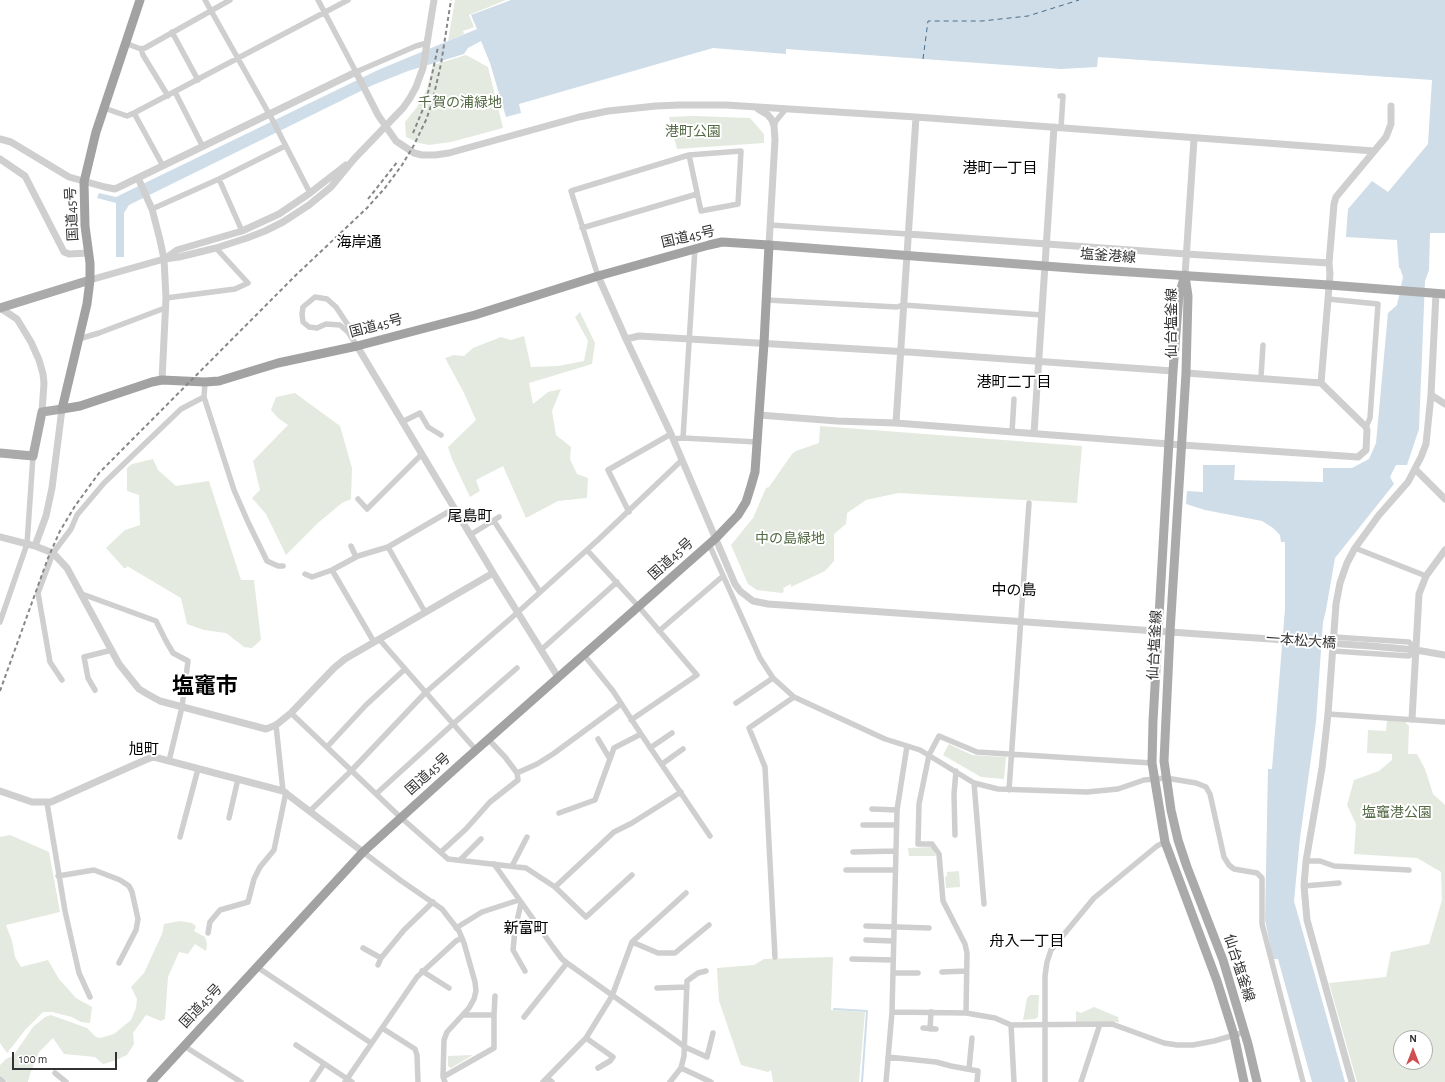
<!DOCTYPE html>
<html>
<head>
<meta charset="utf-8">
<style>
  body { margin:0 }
  #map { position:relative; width:1445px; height:1082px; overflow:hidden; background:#fff; font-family:"Alegreya Sans",sans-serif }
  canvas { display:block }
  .north { position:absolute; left:1393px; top:1030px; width:40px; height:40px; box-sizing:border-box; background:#fff; border:1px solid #adadad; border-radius:50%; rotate:0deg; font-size:11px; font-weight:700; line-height:16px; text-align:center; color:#323232 }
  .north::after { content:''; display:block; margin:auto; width:14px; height:18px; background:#d04d50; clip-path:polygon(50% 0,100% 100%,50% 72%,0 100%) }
  .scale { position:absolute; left:12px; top:1052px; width:105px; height:18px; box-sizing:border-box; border:2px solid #323232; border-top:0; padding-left:5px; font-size:12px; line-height:14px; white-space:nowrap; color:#323232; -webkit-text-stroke:3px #fff; paint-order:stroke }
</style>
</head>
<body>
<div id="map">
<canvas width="1445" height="1082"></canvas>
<div class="north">N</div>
<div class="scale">100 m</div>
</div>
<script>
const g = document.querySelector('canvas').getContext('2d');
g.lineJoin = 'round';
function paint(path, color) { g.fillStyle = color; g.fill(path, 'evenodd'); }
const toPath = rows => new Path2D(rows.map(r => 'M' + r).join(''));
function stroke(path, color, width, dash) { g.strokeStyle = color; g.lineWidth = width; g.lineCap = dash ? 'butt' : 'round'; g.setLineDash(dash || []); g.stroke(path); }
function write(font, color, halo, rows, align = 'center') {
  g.font = font + ' "Alegreya Sans","Noto Sans JP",sans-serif'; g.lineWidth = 4; g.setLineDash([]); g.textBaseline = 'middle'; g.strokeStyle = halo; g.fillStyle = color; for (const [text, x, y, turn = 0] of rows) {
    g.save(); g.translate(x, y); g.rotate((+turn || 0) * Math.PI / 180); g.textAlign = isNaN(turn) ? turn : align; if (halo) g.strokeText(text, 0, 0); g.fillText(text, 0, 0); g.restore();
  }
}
const green = toPath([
  [455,0,506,0,469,15,474,27,463,31,464,34,448,41],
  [466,55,488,67,503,128,451,142,429,145,419,143,406,137,405,122,417,107,427,89,433,65],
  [694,116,750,118,764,134,764,143,677,149,669,117],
  [580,312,595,343,592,364,529,383,533,404,548,392,561,389,552,411,556,435,571,447,570,459,577,474,588,478,587,498,558,501,526,518,503,466,476,480,480,491,470,497,452,459,448,447,476,420,463,391,445,358,454,355,464,356,473,348,501,337,511,340,524,336,531,367,558,366,584,361,588,341,575,317],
  [295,393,340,426,352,468,351,499,342,503,319,522,286,555,266,514,252,498,260,490,253,461,288,425,278,418,271,410,276,397],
  [820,426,1082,446,1077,503,898,493,866,500,847,513,846,524,834,534,834,561,825,571,791,587,791,584,783,588,784,591,782,593,757,590,748,584,731,545,753,518,766,488,769,487,792,454,796,451,819,443],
  [153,459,158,470,176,486,209,481,241,580,254,580,261,640,252,648,244,647,226,633,204,630,187,624,181,598,127,566,126,568,124,568,106,548,125,530,140,525,139,495,127,491,127,468,132,464],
  [1387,720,1405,722,1409,726,1408,754,1417,754,1425,769,1433,794,1445,805,1445,1082,1357,1082,1329,983,1386,977,1391,952,1429,944,1442,900,1441,872,1417,858,1354,854,1356,824,1347,805,1354,780,1379,771,1392,760,1392,754,1367,753,1368,730,1386,731],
  [1401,1038,1425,1038,1425,1062,1401,1062],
  [949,744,972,755,1006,757,1004,779,981,777,943,755],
  [10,835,49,852,60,912,6,925,12,941,15,957,21,967,48,960,59,979,76,998,92,1007,90,1023,81,1022,72,1017,52,1012,43,1012,26,1029,7,1053,0,1043,0,837],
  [932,847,936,856,909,856,908,848],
  [959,871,960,887,946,888,945,877,947,876,947,872],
  [180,921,192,923,196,926,194,931,205,937,207,944,206,951,195,944,188,954,179,952,168,977,165,1019,161,1021,146,1015,133,1033,134,1044,127,1055,114,1061,103,1064,95,1057,64,1054,53,1038,39,1052,30,1074,28,1082,7,1082,0,1075,0,1065,6,1059,13,1056,33,1027,45,1017,51,1015,87,1028,96,1037,100,1038,114,1034,131,1020,136,1008,137,999,131,987,144,973,162,934,164,924],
  [833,957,831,1010,865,1012,859,1082,773,1082,771,1070,768,1072,741,1065,719,1001,717,968,754,965,764,959],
  [1030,995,1039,995,1038,1017,1035,1019,1023,1020,1027,998],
  [1094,1007,1118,1017,1119,1022,1076,1022,1076,1011,1081,1013],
  [473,1055,451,1068,448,1066,448,1056]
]);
const water = toPath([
  [511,0,1445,0,1445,233,1430,233,1429,270,1425,281,1419,429,1407,465,1396,465,1390,477,1394,484,1335,558,1326,610,1323,622,1316,722,1300,838,1294,901,1345,1082,1312,1082,1278,959,1273,959,1265,920,1268,769,1272,769,1285,609,1285,542,1281,542,1280,535,1273,528,1262,521,1205,510,1186,504,1187,491,1203,492,1203,465,1235,465,1234,480,1323,482,1323,468,1352,468,1369,459,1376,443,1388,313,1397,305,1403,277,1400,268,1399,268,1397,240,1346,237,1348,209,1372,181,1388,192,1428,144,1432,80,1098,57,1097,67,1061,69,786,49,786,54,713,48,519,104,521,113,506,117,490,63,481,41,468,48,464,54,408,71,373,85,129,205,124,213,124,257,116,257,116,203,97,198,99,193,116,197,378,70,477,29,471,15]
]);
const stream = toPath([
  [834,1009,867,1011,862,1082]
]);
const ferry = toPath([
  [923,59,928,21,982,21,1028,16,1079,0]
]);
const minor = toPath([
  [205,0,272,119,310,193],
  [318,0,356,72,416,46,427,43],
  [172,32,198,80],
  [125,43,141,49,145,48,230,0],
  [141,49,143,55,168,96],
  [175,92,203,147],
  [1060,96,1063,96,1061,128],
  [104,108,127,116,134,113,163,166],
  [134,113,348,0],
  [774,126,776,121,785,110],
  [219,179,242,231],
  [152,209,219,179,285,146],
  [770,225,908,234],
  [582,228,697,194],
  [598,276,571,191,689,155,741,151,738,204,701,211,689,155],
  [166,298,235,289,248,283,216,248],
  [1328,299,1378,304,1370,418,1366,427],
  [767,300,897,307,903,305,1042,315],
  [348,332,348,325,336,307,327,299,315,297,303,307,302,314,303,322,309,327,317,328,326,324,340,325,348,332,357,346],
  [79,339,99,333,165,308],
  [1261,377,1263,345],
  [204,397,234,490,248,522,267,561,278,566,283,566],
  [402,422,420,413,428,427,441,435],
  [1012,432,1014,399],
  [683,438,757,442],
  [673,439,683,438,695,248],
  [358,499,367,509,422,454],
  [629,512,608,470,671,434],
  [494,521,540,592],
  [470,535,499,517],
  [709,544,760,658,773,678,794,697,885,739,920,750,974,783,998,789,1087,792,1118,789,1144,780,1166,778,1196,783,1206,787,1210,794,1224,857,1229,865,1234,869,1257,873,1262,878,1262,924,1303,1082],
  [351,546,356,557],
  [388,547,425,612],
  [1355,548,1426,576],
  [587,550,639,607,697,675,631,720],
  [332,570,374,642],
  [305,574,312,577,332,570,358,556,388,547,455,508],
  [82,594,156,621,166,641,173,653,188,661,182,707,169,761],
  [0,622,27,544,33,456],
  [659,631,723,576],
  [379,639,476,750],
  [541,650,617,582],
  [1333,651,1409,656,1416,650,1409,642,1334,637],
  [584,655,613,691,641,734,710,836],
  [62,680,50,662,38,593,53,553,71,529,77,515,104,483,181,409,204,397,205,382],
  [95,690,88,678,84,657,112,650],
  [736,703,773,678],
  [291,713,397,814,448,859,526,868,555,887,586,917,632,875],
  [1328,714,1445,722],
  [276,725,283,791],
  [598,739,610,759],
  [327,747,366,705,405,669],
  [650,748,672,733],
  [662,764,683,749],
  [517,773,537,764,553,754,621,704],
  [974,783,984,904],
  [1009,790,1029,503],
  [376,794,453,724,517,668],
  [47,803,65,911,79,973,90,997],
  [872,809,897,810],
  [310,811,351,771,425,693,517,613,599,539,682,460],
  [559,813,595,800,614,748,641,734],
  [229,818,238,779],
  [863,825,896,825],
  [955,835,954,794,956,771],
  [180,837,198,769],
  [363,852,400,880,442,909,459,931,464,943,475,982,476,991,474,999,469,1008,447,1032,444,1040,443,1077,445,1082],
  [441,852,466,829,490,802,518,780,517,773,505,757,488,739],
  [853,852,895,851],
  [460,860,481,839],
  [1306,861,1320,861,1334,866,1409,870],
  [494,864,553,947,562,959,567,963,685,1047,707,1057,713,1033],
  [512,866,527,837],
  [846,870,894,870],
  [58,876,94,870,120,880,129,886,132,892,138,919,136,930,119,963],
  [1304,886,1339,883],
  [555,887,614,832,632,823,681,792],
  [521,903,515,930,513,950,525,971],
  [866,926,929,928],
  [456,928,482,912,519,900],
  [208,933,210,922,220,910,248,902,254,879,260,867,274,850,286,792],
  [866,940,893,941],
  [632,942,658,953,675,953,709,925],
  [363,948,381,958,404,930,433,902],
  [775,957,765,767,749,728,794,697],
  [852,959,893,960],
  [378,965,381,958],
  [257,967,371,1043],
  [422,971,449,988],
  [942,972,966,971],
  [893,973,918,973],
  [657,988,687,987],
  [892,1012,966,1013,995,1018,1011,1025,1112,1024,1164,1043,1177,1045,1193,1045,1214,1041,1245,1032],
  [966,1013,967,953,965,944,943,901,939,854,932,844,918,844,919,804,929,755,939,736,977,752,1152,763],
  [494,1015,495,996],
  [524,1017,567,963],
  [1011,1025,1014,1082],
  [382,1028,415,1049,417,1055,418,1082],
  [923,1028,936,1029],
  [930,1029,931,1012],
  [586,1038,613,1057,610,1061,598,1068],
  [296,1045,352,1082],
  [184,1046,241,1082],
  [888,1057,936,1062,951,1066,978,1071,977,1082],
  [681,1068,711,1082],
  [969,1069,972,1038],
  [55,1073,66,1082],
  [443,1077,494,1048,494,1015,463,1015],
  [547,1078,552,1082],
  [0,1079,3,1082],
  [312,1082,324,1064],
  [345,1082,417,977,456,941,462,938],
  [543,1082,586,1038,612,996,632,942,686,893],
  [670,1082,681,1068,684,1056,687,981,698,973,706,971],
  [886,1082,892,1012,897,810,907,746],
  [1045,1082,1045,976,1047,962,1051,950,1094,898,1157,846,1165,842],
  [1081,1082,1100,1024]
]);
const tertiary = toPath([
  [758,109,768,115,772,120,774,126,775,140,769,245],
  [0,139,11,142,69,177,105,187,115,189,356,72,378,115,396,141,414,153,422,155,435,155,449,153,579,117,608,111,656,106,679,105,726,105,916,117,1374,151],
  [0,159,25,176,64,252,69,254,88,253],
  [138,178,152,209,160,240,164,259,166,298,162,380],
  [908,234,1186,254,1329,263],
  [166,258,177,250,242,231,279,214,310,193,346,165],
  [1185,275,1194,139],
  [598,276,626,339,671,434,735,584,740,591,753,601,768,604,1371,646,1416,650,1445,655],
  [90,280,164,259,179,257,216,248,247,238,265,231,283,222,309,205,331,187,354,159,403,108,410,98,416,87,423,68,434,0],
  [0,308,17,319,31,342,39,360,43,374,44,383,42,412],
  [626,339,639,336,908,352,1173,371],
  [357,346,498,581,558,677],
  [1321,383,1328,299,1330,274,1329,263,1334,204,1336,197,1386,137,1391,124,1391,106],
  [1431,395,1445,404],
  [759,415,837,421,896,423,1182,445,1358,457,1366,450,1367,430,1366,427,1321,383,1186,373],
  [896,423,916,117],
  [1034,433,1054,127],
  [1415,469,1445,499],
  [0,537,35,546,46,516,52,488,62,409],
  [35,546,53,553,67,568,119,664,139,689,149,695,160,701,266,729,276,725,291,713,334,668,345,659,493,573],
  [1412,719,1419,594,1426,576,1445,550],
  [0,791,32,802,51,802,136,764,150,758,154,757,283,791,363,852],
  [1352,1082,1307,920,1304,886,1306,861,1322,768,1328,714,1336,604,1340,583,1347,563,1355,548,1379,515,1408,482,1421,457,1426,444,1431,395,1436,293]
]);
const primary = toPath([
  [769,245,1084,269,1329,285,1445,294],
  [1185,275,1179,295,1173,371,1153,721,1152,763,1165,842,1217,981,1234,1035,1244,1082],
  [1185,276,1188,296,1186,373,1170,632,1164,761,1171,810,1178,840,1187,867,1223,960,1248,1044,1257,1082],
  [0,308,90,280],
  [0,453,33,456,42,412,62,409]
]);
const trunk = toPath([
  [140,0,96,132,84,182,85,226,90,263,90,280,87,304,62,409,80,406,152,382,162,380,205,382,219,381,278,363,357,346,475,315,598,276,709,245,722,242,769,245,764,343,755,472,751,486,746,502,738,515,716,538,467,758,363,852,151,1082]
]);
const rail = toPath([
  [413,133,426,102,438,47],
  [368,199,398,161],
  [0,691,48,558,60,531,75,506,99,473,296,275,367,208,385,188,402,165,414,145,426,120,432,103,441,64,451,0]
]);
const parkNames = [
  ["千賀の浦緑地",460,103],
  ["港町公園",693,132],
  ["中の島緑地",790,539],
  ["塩竈港公園",1397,813]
];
const streetNames = [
  ["国道45号",72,214,-93],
  ["国道45号",688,237,-13],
  ["塩釜港線",1108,256,4],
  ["仙台塩釜線",1172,323,-90],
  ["国道45号",376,326,-15],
  ["国道45号",671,559,-42],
  ["一本松大橋",1301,641,4],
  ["仙台塩釜線",1155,645,-87],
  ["国道45号",428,774,-42],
  ["仙台塩釜線",1239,968,72],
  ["国道45号",201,1006,-47]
];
const neighbourhoodNames = [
  ["港町一丁目",1000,168],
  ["海岸通",359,242],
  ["港町二丁目",1014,382],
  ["尾島町",470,516],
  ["中の島",1014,590],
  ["旭町",144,749],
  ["新富町",526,928],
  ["舟入一丁目",1027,941]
];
const townNames = [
  ["塩竈市",205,686]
];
paint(green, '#e4eadf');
paint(water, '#cfdde8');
stroke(stream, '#cfdde8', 2);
stroke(ferry, '#496e8b', 1, [5, 4]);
stroke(minor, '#cfcfcf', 5.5);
stroke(tertiary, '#cfcfcf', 7);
stroke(primary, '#aaa', 9);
stroke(trunk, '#a2a2a2', 9);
stroke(rail, '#878787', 2, [4, 3]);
write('14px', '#536944', '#fff', parkNames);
write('14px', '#323232', '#fff', streetNames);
write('15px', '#000', '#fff', neighbourhoodNames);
write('bold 22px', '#000', '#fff', townNames);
</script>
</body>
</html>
